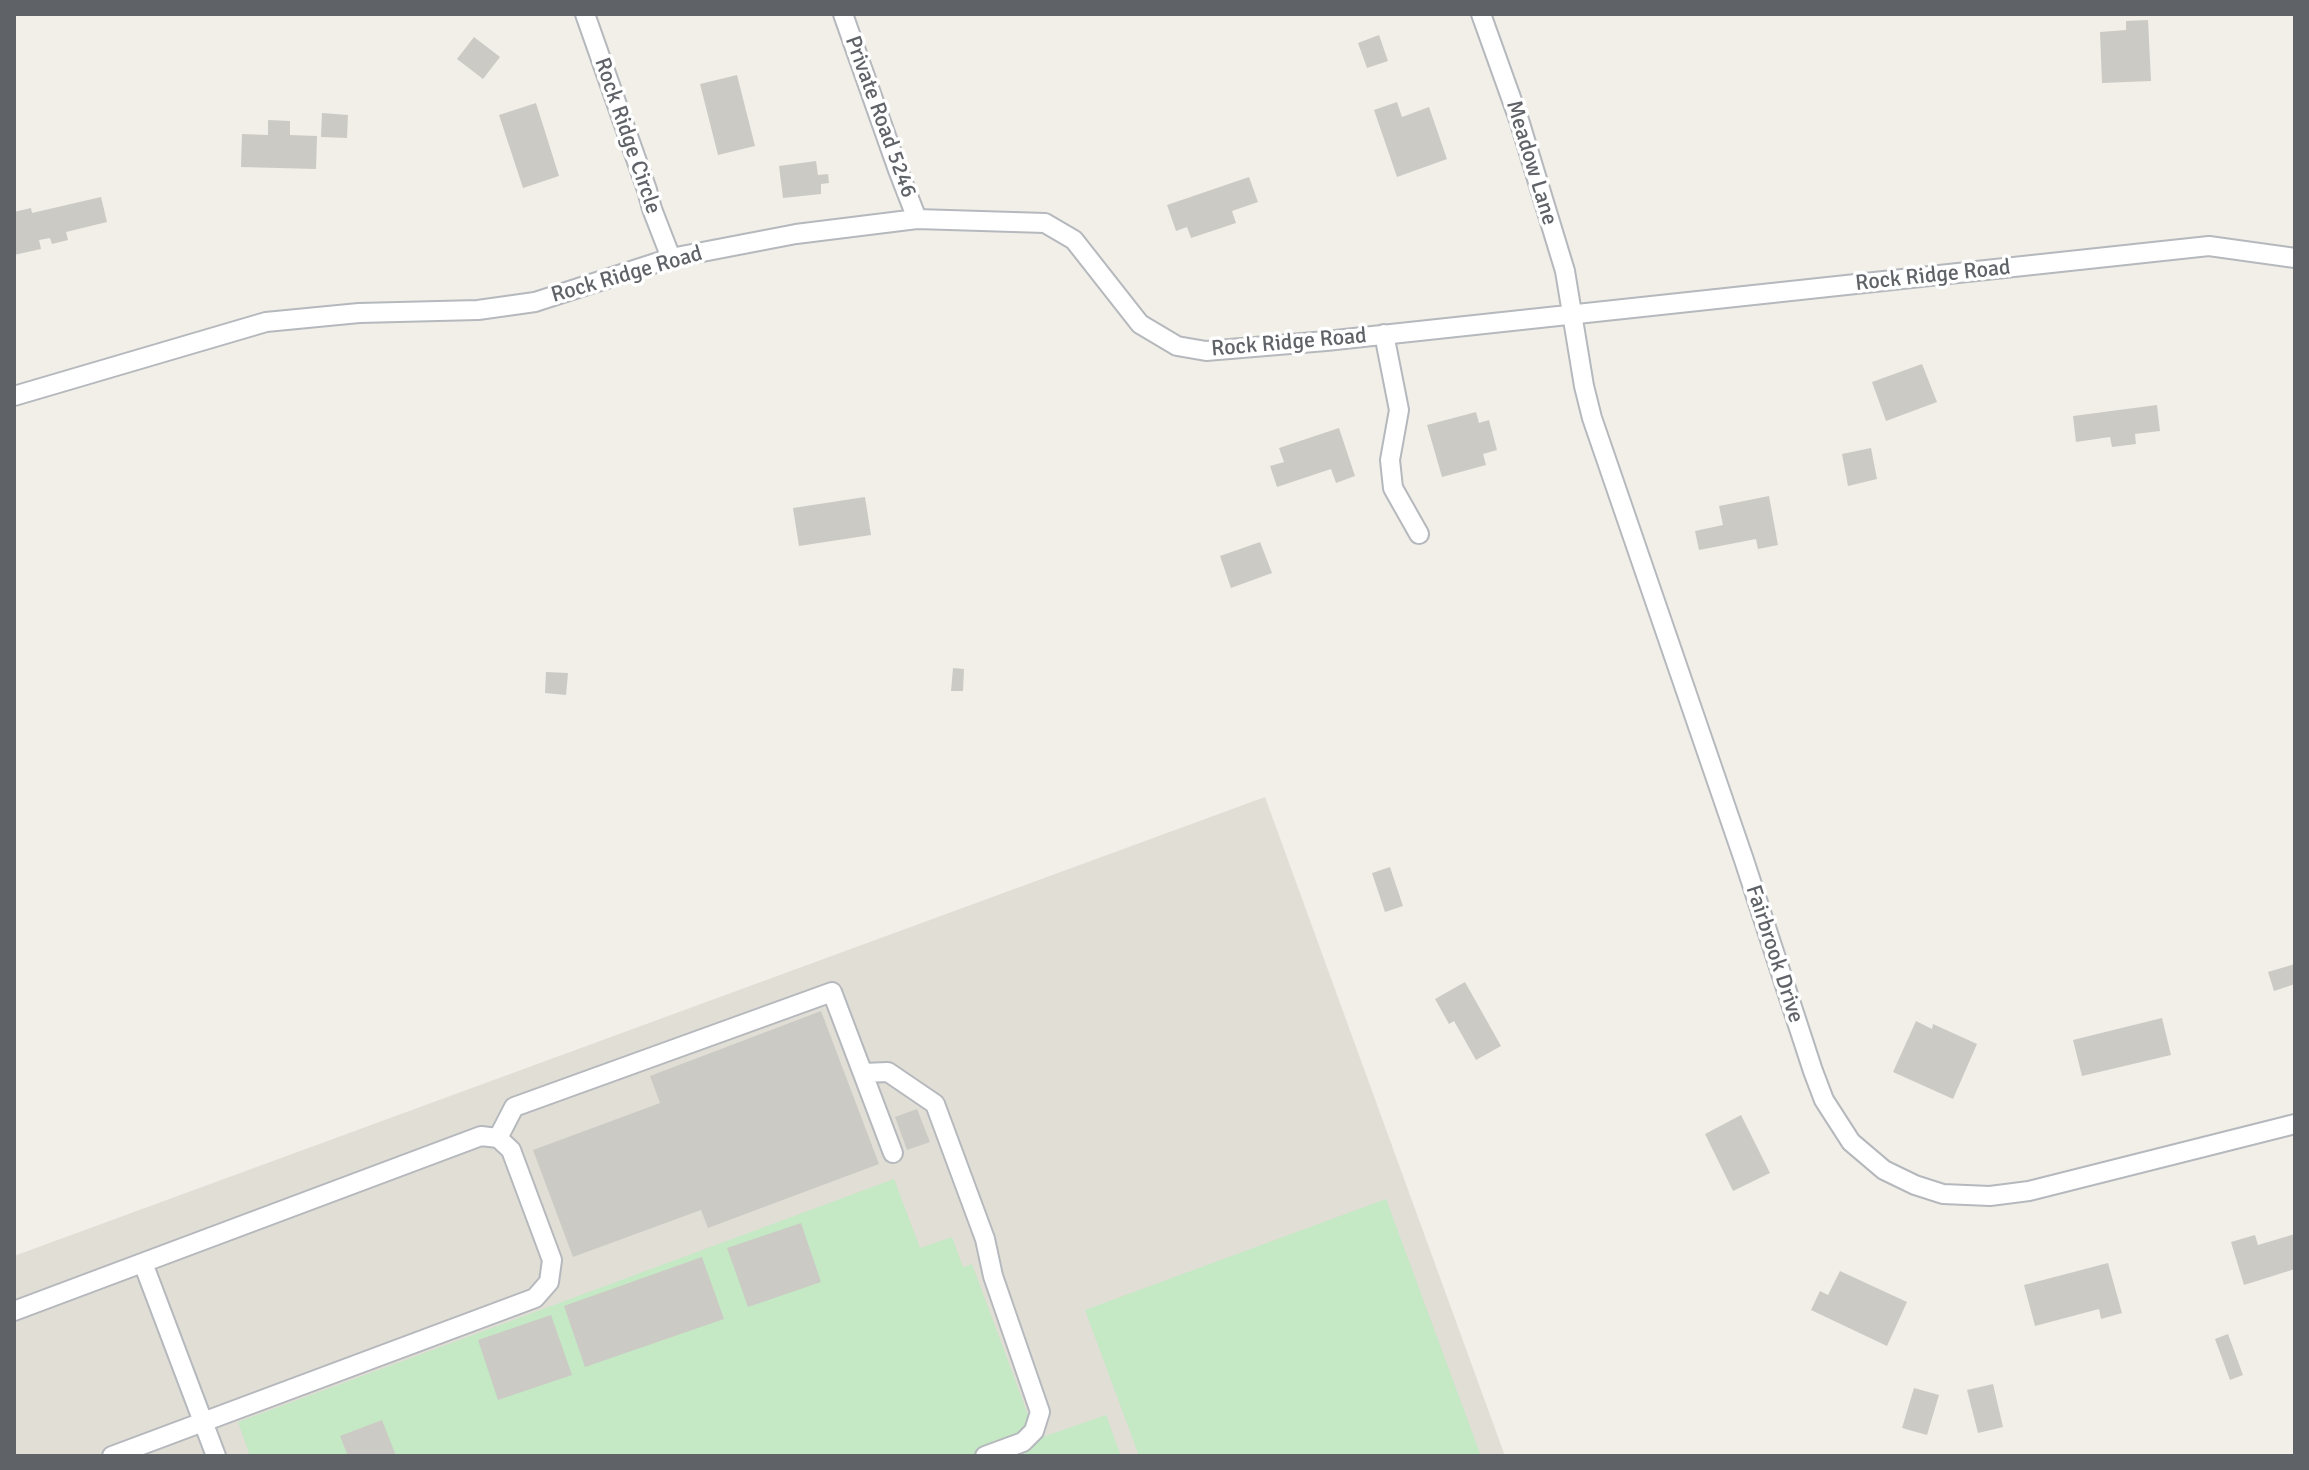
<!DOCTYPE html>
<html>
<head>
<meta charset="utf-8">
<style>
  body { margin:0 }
  #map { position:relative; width:2309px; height:1470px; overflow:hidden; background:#f1efe8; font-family:Signika,sans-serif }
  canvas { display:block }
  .frame { position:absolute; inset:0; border:16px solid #5f6368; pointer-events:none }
</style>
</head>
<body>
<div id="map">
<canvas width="2309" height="1470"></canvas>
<div class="frame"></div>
</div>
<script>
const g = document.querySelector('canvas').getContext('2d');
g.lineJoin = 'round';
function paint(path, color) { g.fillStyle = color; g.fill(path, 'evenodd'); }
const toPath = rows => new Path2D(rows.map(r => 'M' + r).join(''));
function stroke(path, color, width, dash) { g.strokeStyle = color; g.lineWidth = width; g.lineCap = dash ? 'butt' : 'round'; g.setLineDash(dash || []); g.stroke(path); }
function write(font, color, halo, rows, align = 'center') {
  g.font = font + ' Signika,sans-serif'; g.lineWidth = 7; g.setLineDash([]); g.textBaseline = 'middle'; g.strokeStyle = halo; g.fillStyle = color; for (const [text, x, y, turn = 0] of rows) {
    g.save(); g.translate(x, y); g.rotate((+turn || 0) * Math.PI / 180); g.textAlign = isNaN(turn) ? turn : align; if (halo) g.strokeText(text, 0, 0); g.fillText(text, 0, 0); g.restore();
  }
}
const education = toPath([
  [1265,797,1505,1456,14,1456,14,1256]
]);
const green = toPath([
  [894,1179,920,1248,952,1237,963,1267,972,1264,1037,1439,1106,1415,1121,1456,250,1456,238,1422],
  [1386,1199,1481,1456,1139,1456,1085,1310]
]);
const building = toPath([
  [2148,20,2151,81,2102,83,2100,32,2126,30,2126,21],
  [1379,35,1388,61,1367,68,1358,43],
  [474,37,500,57,483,79,457,59],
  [737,75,755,146,718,155,700,84],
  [1397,102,1402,117,1429,107,1447,159,1397,177,1374,110],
  [536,103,559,176,523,188,499,115],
  [322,113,348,115,347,138,321,137],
  [268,120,290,121,290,135,317,136,316,169,241,167,242,134,268,135],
  [816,161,818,175,828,174,829,183,821,184,821,194,783,198,779,166],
  [1249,177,1258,202,1232,211,1236,223,1191,238,1187,227,1176,231,1167,205],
  [101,197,107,222,66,232,68,240,52,244,50,238,39,240,41,249,14,255,14,212,31,208,32,213],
  [1922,364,1937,402,1886,421,1872,382],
  [2157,405,2160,431,2135,434,2136,444,2112,447,2110,437,2076,442,2073,416],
  [1476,412,1479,423,1489,420,1497,450,1483,454,1486,465,1442,477,1427,425],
  [1339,428,1355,476,1336,483,1331,469,1277,487,1270,466,1284,462,1279,448],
  [1871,448,1877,479,1848,486,1842,454],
  [1769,496,1778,545,1758,549,1756,539,1699,550,1695,531,1723,525,1719,506],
  [865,497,871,535,799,546,793,508],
  [1260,542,1272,573,1231,588,1220,556],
  [953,668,964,669,963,691,951,691],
  [546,672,568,673,566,695,545,693],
  [1390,867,1403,906,1385,912,1372,873],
  [2295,964,2295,984,2274,991,2268,972],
  [1465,982,1501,1046,1476,1060,1454,1021,1449,1024,1435,999],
  [821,1011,879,1164,708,1228,701,1210,573,1257,533,1150,660,1103,650,1076],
  [2162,1018,2171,1055,2082,1076,2073,1040],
  [1916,1021,1932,1029,1933,1024,1977,1044,1953,1099,1893,1072],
  [917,1109,930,1142,907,1150,895,1117],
  [1741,1115,1770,1173,1733,1191,1705,1134],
  [801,1223,821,1282,748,1307,727,1248],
  [2295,1234,2295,1269,2244,1285,2231,1242,2255,1235,2258,1245],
  [702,1257,724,1319,585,1367,564,1306],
  [2108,1263,2122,1313,2101,1319,2099,1309,2035,1326,2024,1285],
  [1840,1271,1907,1302,1887,1346,1811,1310,1820,1291,1828,1295],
  [551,1315,572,1375,498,1400,478,1340],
  [2228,1334,2243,1375,2230,1380,2215,1339],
  [1993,1384,2003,1427,1978,1433,1967,1390],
  [1914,1388,1939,1395,1927,1435,1902,1428],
  [382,1420,396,1456,348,1456,340,1436]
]);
const minor = toPath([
  [585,14,647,190,652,209,671,258],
  [843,14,898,170,917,219],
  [1481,14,1519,120,1565,271,1584,386,1592,418,1744,860,1813,1071,1824,1100,1851,1142,1884,1170,1915,1185,1943,1194,1990,1196,2029,1191,2295,1124],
  [1384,334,1399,410,1390,460,1393,488,1419,534],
  [14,396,266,322,359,313,478,310,535,302,671,258,796,234,917,219,1045,223,1074,240,1140,324,1177,346,1206,351,1326,341,2209,246,2295,258],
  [863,1073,888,1072,935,1104,985,1239,993,1276,1040,1412,1034,1431,1023,1442,985,1456],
  [498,1138,514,1107,832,992,893,1153],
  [143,1263,216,1456],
  [14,1311,481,1136,498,1138,511,1150,552,1260,549,1282,535,1298,112,1456]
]);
const streetNames = [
  ["Private Road 5246",880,117,70],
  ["Rock Ridge Circle",627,136,71],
  ["Meadow Lane",1531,163,73],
  ["Rock Ridge Road",627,275,-16],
  ["Rock Ridge Road",1933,276,-6],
  ["Rock Ridge Road",1289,343,-5],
  ["Fairbrook Drive",1774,954,72]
];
paint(education, '#e1ded6');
paint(green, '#c5e8c5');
paint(building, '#cccac5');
stroke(minor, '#b5b8bc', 22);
stroke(minor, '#fff', 18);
write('22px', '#5f6368', '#fff', streetNames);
</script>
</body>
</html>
